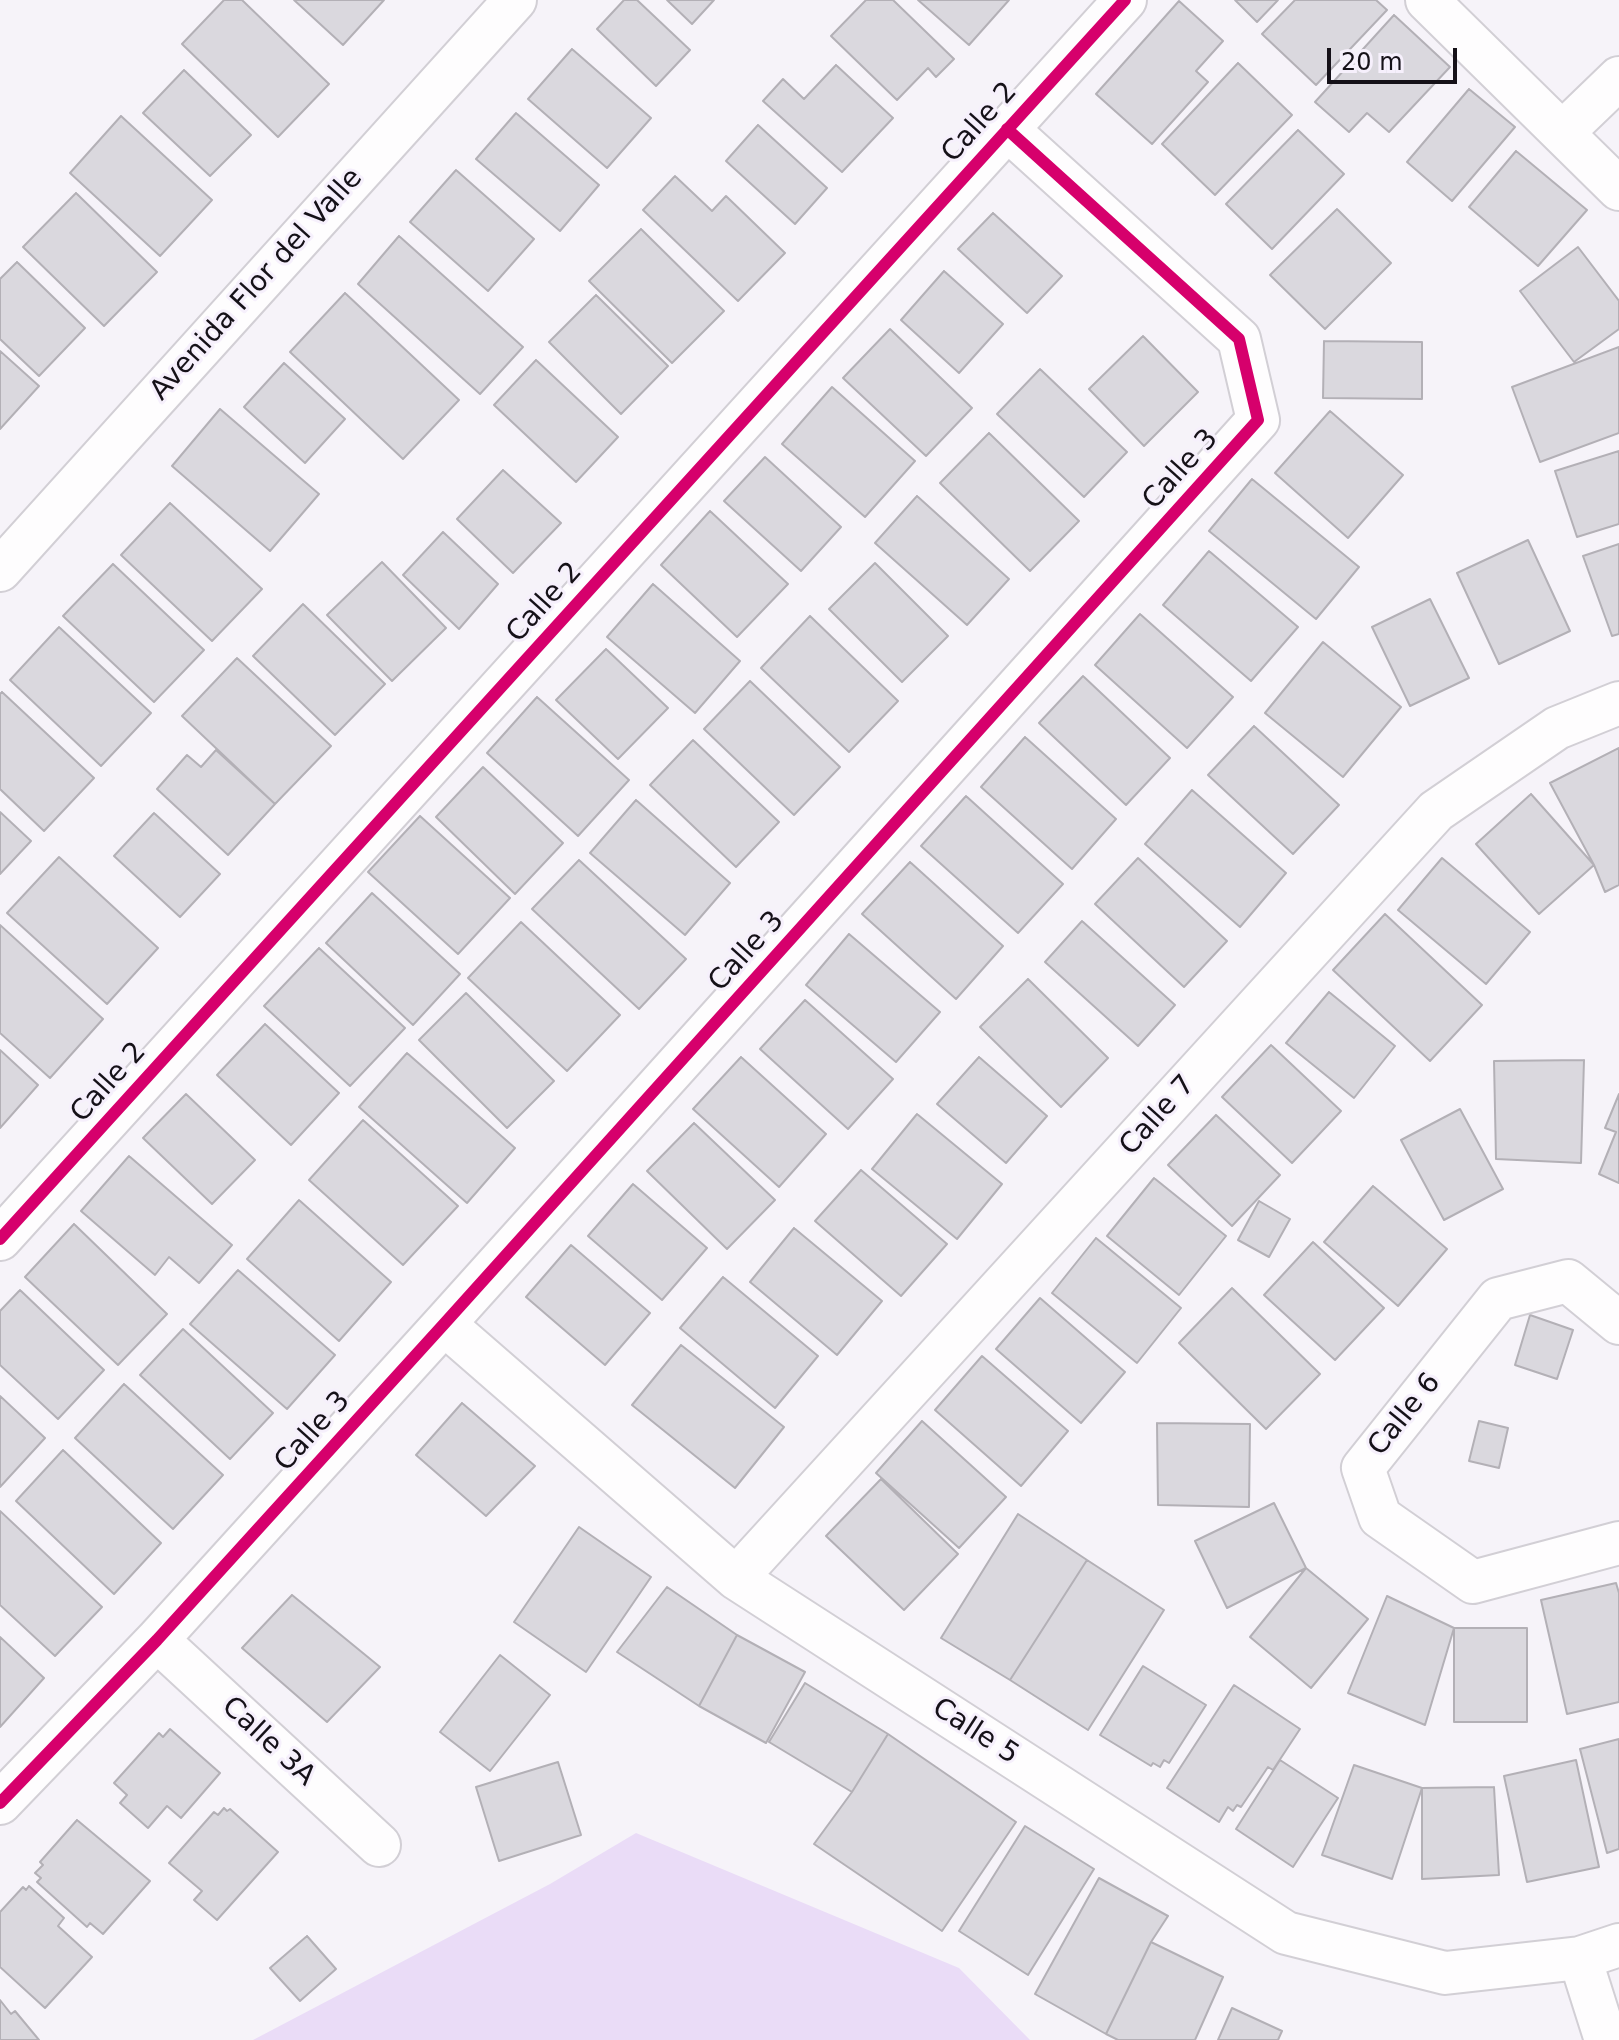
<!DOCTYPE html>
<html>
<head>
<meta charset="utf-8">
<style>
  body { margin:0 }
  #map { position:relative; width:1619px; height:2040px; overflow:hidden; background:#f6f3f9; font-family:"DejaVu Sans",sans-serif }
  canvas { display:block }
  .scale { position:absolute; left:1327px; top:48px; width:130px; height:36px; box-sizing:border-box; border:4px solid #151118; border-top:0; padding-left:10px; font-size:24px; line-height:28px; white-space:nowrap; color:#151118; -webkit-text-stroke:6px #f6f0fc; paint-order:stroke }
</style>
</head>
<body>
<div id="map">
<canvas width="1619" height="2040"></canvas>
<div class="scale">20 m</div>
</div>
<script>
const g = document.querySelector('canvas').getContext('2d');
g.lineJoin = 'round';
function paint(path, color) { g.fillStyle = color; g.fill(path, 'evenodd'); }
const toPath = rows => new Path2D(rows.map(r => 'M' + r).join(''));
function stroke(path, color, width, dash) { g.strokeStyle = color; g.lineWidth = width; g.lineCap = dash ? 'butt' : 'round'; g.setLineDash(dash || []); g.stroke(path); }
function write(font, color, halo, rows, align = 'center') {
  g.font = font + ' "DejaVu Sans",sans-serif'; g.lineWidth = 6; g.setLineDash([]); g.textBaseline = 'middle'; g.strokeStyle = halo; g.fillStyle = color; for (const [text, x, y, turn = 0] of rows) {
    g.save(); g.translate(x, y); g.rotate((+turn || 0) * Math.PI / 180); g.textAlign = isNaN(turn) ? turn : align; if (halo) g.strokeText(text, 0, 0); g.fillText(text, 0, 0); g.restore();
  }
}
const green = toPath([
  [636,1833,959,1968,1030,2040,253,2040,550,1884]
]);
const building = toPath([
  [224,0,242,0,329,84,278,137,182,44,224,0],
  [294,0,384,0,343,45,294,0],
  [624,0,637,0,690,50,656,86,597,29,624,0],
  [667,0,714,0,692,24,667,0],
  [866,0,893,0,954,59,936,77,928,68,897,100,831,36,866,0],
  [918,0,1009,0,969,45,918,0],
  [1235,0,1278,0,1257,22,1235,0],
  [1295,0,1376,0,1387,10,1316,85,1262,34,1295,0],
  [1179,1,1223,41,1196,71,1208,82,1152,144,1096,94,1179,1],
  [1394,15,1450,67,1389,132,1367,113,1349,132,1315,102,1394,15],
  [572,49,651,118,607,168,528,99,572,49],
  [1238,63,1292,115,1215,195,1162,144,1238,63],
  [836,65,893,118,842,172,763,101,783,79,804,99,836,65],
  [184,70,251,135,210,176,143,113,184,70],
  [1469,89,1515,127,1452,201,1407,162,1469,89],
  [516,113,599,185,560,231,476,159,516,113],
  [121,116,212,200,160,256,70,173,121,116],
  [758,125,827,188,795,224,726,161,758,125],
  [1298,130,1344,174,1272,249,1226,204,1298,130],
  [1516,151,1587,210,1538,266,1469,207,1516,151],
  [456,170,534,239,488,291,410,222,456,170],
  [675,176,712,211,726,196,785,253,738,301,643,210,675,176],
  [76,193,157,272,104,326,23,247,76,193],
  [1337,209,1391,263,1325,329,1270,275,1337,209],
  [993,213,1062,276,1027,313,958,249,993,213],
  [641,229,724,311,672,363,589,281,641,229],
  [399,236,523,347,480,394,358,284,399,236],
  [1578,247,1619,301,1619,329,1574,362,1520,291,1578,247],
  [17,262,85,328,39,376,0,339,0,279,17,262],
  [944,271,1003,324,959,373,901,320,944,271],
  [345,293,459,400,403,459,290,352,345,293],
  [596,295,668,366,621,414,549,342,596,295],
  [890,329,972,408,926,456,843,378,890,329],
  [1143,336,1198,392,1144,446,1089,389,1143,336],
  [1324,341,1422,342,1422,399,1323,398,1324,341],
  [1619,347,1619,433,1540,462,1512,387,1619,347],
  [0,351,39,386,0,429,0,351],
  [536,360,618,437,576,482,494,405,536,360],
  [284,363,345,419,305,463,244,407,284,363],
  [1040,369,1127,452,1084,497,997,414,1040,369],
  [832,387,915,461,865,517,782,444,832,387],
  [220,409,319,494,270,551,172,466,220,409],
  [1330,411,1403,475,1348,538,1275,473,1330,411],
  [989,433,1079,521,1030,571,940,483,989,433],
  [1619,451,1619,524,1577,537,1555,471,1619,451],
  [765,457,841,527,801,571,724,501,765,457],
  [503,470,561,523,513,573,457,519,503,470],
  [1252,479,1359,567,1316,619,1209,531,1252,479],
  [917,496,1009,579,967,625,875,543,917,496],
  [170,503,262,589,212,641,121,555,170,503],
  [710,511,788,584,737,637,661,565,710,511],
  [443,532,498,584,459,629,403,575,443,532],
  [1528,540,1570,631,1499,664,1457,573,1528,540],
  [1619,544,1619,634,1612,636,1583,556,1619,544],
  [1209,551,1298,627,1251,681,1163,605,1209,551],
  [382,562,446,628,392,681,327,615,382,562],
  [875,563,948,636,902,682,829,609,875,563],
  [113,564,204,650,154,702,63,616,113,564],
  [653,584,740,661,695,713,607,637,653,584],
  [1430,599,1469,678,1410,706,1372,627,1430,599],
  [303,604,385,684,335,735,253,656,303,604],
  [1140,614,1233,697,1187,748,1095,665,1140,614],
  [810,616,898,701,849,752,761,668,810,616],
  [59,627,151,713,101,766,10,680,59,627],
  [1323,642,1401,707,1343,777,1265,713,1323,642],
  [606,649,668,708,618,759,556,700,606,649],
  [237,658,331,746,275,804,182,716,237,658],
  [1083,676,1170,758,1126,805,1039,723,1083,676],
  [750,681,840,767,794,815,704,729,750,681],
  [2,692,94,778,44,831,0,789,0,694,2,692],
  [537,697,629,780,578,836,487,753,537,697],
  [1254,726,1339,805,1293,854,1208,775,1254,726],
  [1025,737,1116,819,1072,869,981,787,1025,737],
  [693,740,779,822,736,867,650,785,693,740],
  [1619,748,1619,885,1605,892,1594,865,1550,783,1619,748],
  [216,750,275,804,228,855,157,789,187,755,201,767,216,750],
  [483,767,563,843,515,894,436,817,483,767],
  [1192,790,1286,873,1240,927,1145,844,1192,790],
  [1531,794,1594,865,1539,914,1476,844,1531,794],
  [966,796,1063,884,1018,933,921,846,966,796],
  [636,800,730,883,685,935,590,853,636,800],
  [0,812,31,841,0,874,0,812],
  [154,813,220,874,180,917,114,856,154,813],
  [420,816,510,898,458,954,368,872,420,816],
  [59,857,158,948,107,1004,7,913,59,857],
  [1138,858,1227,941,1184,987,1095,904,1138,858],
  [1442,858,1530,932,1486,984,1398,910,1442,858],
  [579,860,686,959,639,1009,532,909,579,860],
  [910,862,1003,946,956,999,862,914,910,862],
  [372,893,460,974,413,1025,326,943,372,893],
  [1385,914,1482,1005,1430,1061,1333,970,1385,914],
  [1082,921,1175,1005,1138,1046,1045,962,1082,921],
  [521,922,620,1015,567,1071,468,978,521,922],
  [0,925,103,1019,50,1078,0,1033,0,925],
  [849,934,940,1012,896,1062,806,985,849,934],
  [319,948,405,1028,350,1086,264,1006,319,948],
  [1028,979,1108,1058,1061,1107,980,1027,1028,979],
  [1329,992,1395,1046,1354,1098,1286,1043,1329,992],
  [466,993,554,1081,507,1128,419,1040,466,993],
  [805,1000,893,1079,848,1129,760,1049,805,1000],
  [265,1024,339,1093,291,1145,217,1075,265,1024],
  [1271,1045,1341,1111,1292,1163,1222,1097,1271,1045],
  [0,1050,38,1085,0,1128,0,1050],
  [407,1053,515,1148,467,1203,359,1107,407,1053],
  [741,1057,826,1134,779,1187,693,1109,741,1057],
  [979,1057,1047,1116,1006,1163,937,1104,979,1057],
  [1584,1060,1581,1163,1496,1159,1494,1061,1584,1060],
  [186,1094,255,1160,212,1204,143,1138,186,1094],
  [1619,1094,1619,1183,1599,1174,1616,1132,1605,1128,1619,1094],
  [1460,1109,1503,1189,1444,1220,1401,1140,1460,1109],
  [917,1114,1002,1184,957,1239,872,1169,917,1114],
  [1216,1115,1280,1175,1232,1226,1168,1165,1216,1115],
  [363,1120,458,1206,403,1265,309,1180,363,1120],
  [694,1123,775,1200,727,1249,647,1171,694,1123],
  [129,1156,232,1245,199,1283,169,1257,155,1275,81,1211,129,1156],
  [861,1170,947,1244,901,1296,815,1221,861,1170],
  [1154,1178,1226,1236,1179,1295,1107,1236,1154,1178],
  [633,1184,707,1248,662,1300,588,1236,633,1184],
  [1373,1186,1447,1249,1398,1306,1324,1242,1373,1186],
  [299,1200,391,1282,339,1341,247,1259,299,1200],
  [1259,1201,1290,1219,1269,1257,1238,1240,1259,1201],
  [74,1224,167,1314,118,1365,25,1277,74,1224],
  [794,1228,882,1301,837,1355,750,1282,794,1228],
  [1096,1238,1181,1308,1137,1363,1052,1293,1096,1238],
  [1313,1242,1384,1308,1335,1360,1264,1295,1313,1242],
  [571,1245,650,1313,605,1365,526,1297,571,1245],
  [238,1270,335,1355,287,1409,190,1324,238,1270],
  [723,1277,818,1356,775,1408,680,1328,723,1277],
  [1232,1288,1320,1374,1266,1429,1179,1343,1232,1288],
  [20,1290,104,1370,58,1419,0,1365,0,1311,20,1290],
  [1040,1298,1125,1372,1081,1423,996,1349,1040,1298],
  [1530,1315,1573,1330,1557,1379,1515,1365,1530,1315],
  [183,1329,273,1413,230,1459,140,1375,183,1329],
  [681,1345,784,1427,735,1488,632,1405,681,1345],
  [982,1356,1068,1431,1021,1486,935,1410,982,1356],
  [124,1384,223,1475,173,1529,75,1438,124,1384],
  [0,1396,45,1438,0,1487,0,1396],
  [462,1403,535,1466,486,1516,416,1455,462,1403],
  [922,1421,1006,1497,959,1548,876,1473,922,1421],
  [1479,1421,1508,1428,1499,1468,1469,1461,1479,1421],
  [1157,1423,1250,1424,1249,1507,1158,1505,1157,1423],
  [63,1450,161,1543,114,1594,16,1501,63,1450],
  [881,1479,958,1554,904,1610,826,1536,881,1479],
  [1274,1503,1306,1568,1227,1608,1195,1541,1274,1503],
  [0,1511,102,1607,55,1656,0,1605,0,1511],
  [1018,1514,1087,1560,1010,1680,941,1638,1018,1514],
  [579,1527,651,1577,586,1672,514,1622,579,1527],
  [1087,1560,1164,1610,1088,1730,1010,1680,1087,1560],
  [1306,1568,1368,1619,1311,1688,1250,1637,1306,1568],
  [1616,1583,1619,1593,1619,1702,1567,1714,1541,1600,1616,1583],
  [667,1587,737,1635,699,1706,617,1652,667,1587],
  [292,1595,380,1667,327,1722,242,1648,292,1595],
  [1387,1596,1454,1628,1425,1725,1348,1693,1387,1596],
  [1454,1628,1527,1628,1527,1722,1454,1722,1454,1628],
  [737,1635,805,1672,766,1743,699,1706,737,1635],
  [0,1637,44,1678,0,1727,0,1637],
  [500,1655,550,1695,490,1771,440,1732,500,1655],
  [1143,1666,1206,1705,1169,1763,1164,1760,1160,1767,1153,1763,1151,1766,1100,1735,1143,1666],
  [805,1683,888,1734,852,1792,769,1742,805,1683],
  [1234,1685,1300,1729,1273,1770,1268,1767,1241,1807,1237,1805,1233,1811,1228,1807,1219,1822,1167,1788,1234,1685],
  [170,1729,220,1773,181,1818,167,1806,148,1828,120,1803,127,1795,114,1783,159,1733,163,1737,170,1729],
  [888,1734,1016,1822,942,1931,814,1844,852,1792,888,1734],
  [1619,1739,1619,1849,1607,1853,1580,1749,1619,1739],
  [1280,1760,1338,1798,1293,1867,1236,1829,1280,1760],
  [1576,1760,1599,1867,1527,1882,1504,1776,1576,1760],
  [558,1762,581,1835,499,1861,476,1787,558,1762],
  [1354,1765,1422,1788,1392,1879,1322,1855,1354,1765],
  [1494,1787,1499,1875,1422,1879,1422,1788,1494,1787],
  [224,1808,227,1811,230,1809,278,1852,217,1920,194,1900,202,1891,169,1863,214,1812,218,1815,224,1808],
  [77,1820,150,1881,103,1934,90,1923,87,1927,37,1882,41,1878,35,1873,43,1865,40,1862,77,1820],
  [1025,1826,1094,1869,1028,1975,959,1931,1025,1826],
  [1099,1878,1168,1916,1151,1942,1106,2034,1035,1994,1099,1878],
  [29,1886,64,1918,58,1926,92,1957,45,2008,0,1967,0,1912,23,1887,26,1890,29,1886],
  [307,1936,336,1969,300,2001,270,1968,307,1936],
  [1151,1942,1223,1977,1195,2040,1118,2040,1106,2034,1151,1942],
  [0,2000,11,2014,15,2011,39,2040,0,2040,0,2000],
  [1232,2008,1282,2031,1278,2040,1218,2040,1232,2008]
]);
const street = toPath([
  [1427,0,1619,189],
  [1562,133,1619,78],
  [0,570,515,0],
  [0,1239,1125,0],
  [1619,1323,1568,1281,1498,1299,1363,1468,1380,1517,1473,1582,1619,1543],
  [444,1324,736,1578,1286,1933,1445,1973,1580,1958,1619,1945],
  [736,1578,1436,811,1557,728,1619,703],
  [157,1640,379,1845],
  [0,1803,157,1640,444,1324,1258,420,1239,339,1007,129],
  [1580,1958,1606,2040]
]);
const cycleway = toPath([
  [0,1239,1125,0],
  [0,1803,157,1640,444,1324,1258,420,1239,339,1007,129]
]);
const streetNames = [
  ["Calle 2",980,123,-48],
  ["Avenida Flor del Valle",257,285,-48],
  ["Calle 3",1181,470,-48],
  ["Calle 2",545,603,-48],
  ["Calle 3",747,952,-48],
  ["Calle 2",109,1083,-48],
  ["Calle 7",1158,1116,-48],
  ["Calle 6",1405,1415,-51],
  ["Calle 3",313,1432,-48],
  ["Calle 5",975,1732,33],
  ["Calle 3A",268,1742,43]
];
paint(green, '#eadcf7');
paint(building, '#dad8de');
stroke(building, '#b3b0b6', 2);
stroke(street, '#d2cfd5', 46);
stroke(street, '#fefdfe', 42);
stroke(cycleway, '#d6006c', 12);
write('28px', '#151118', '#f6f0fc', streetNames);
</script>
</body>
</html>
